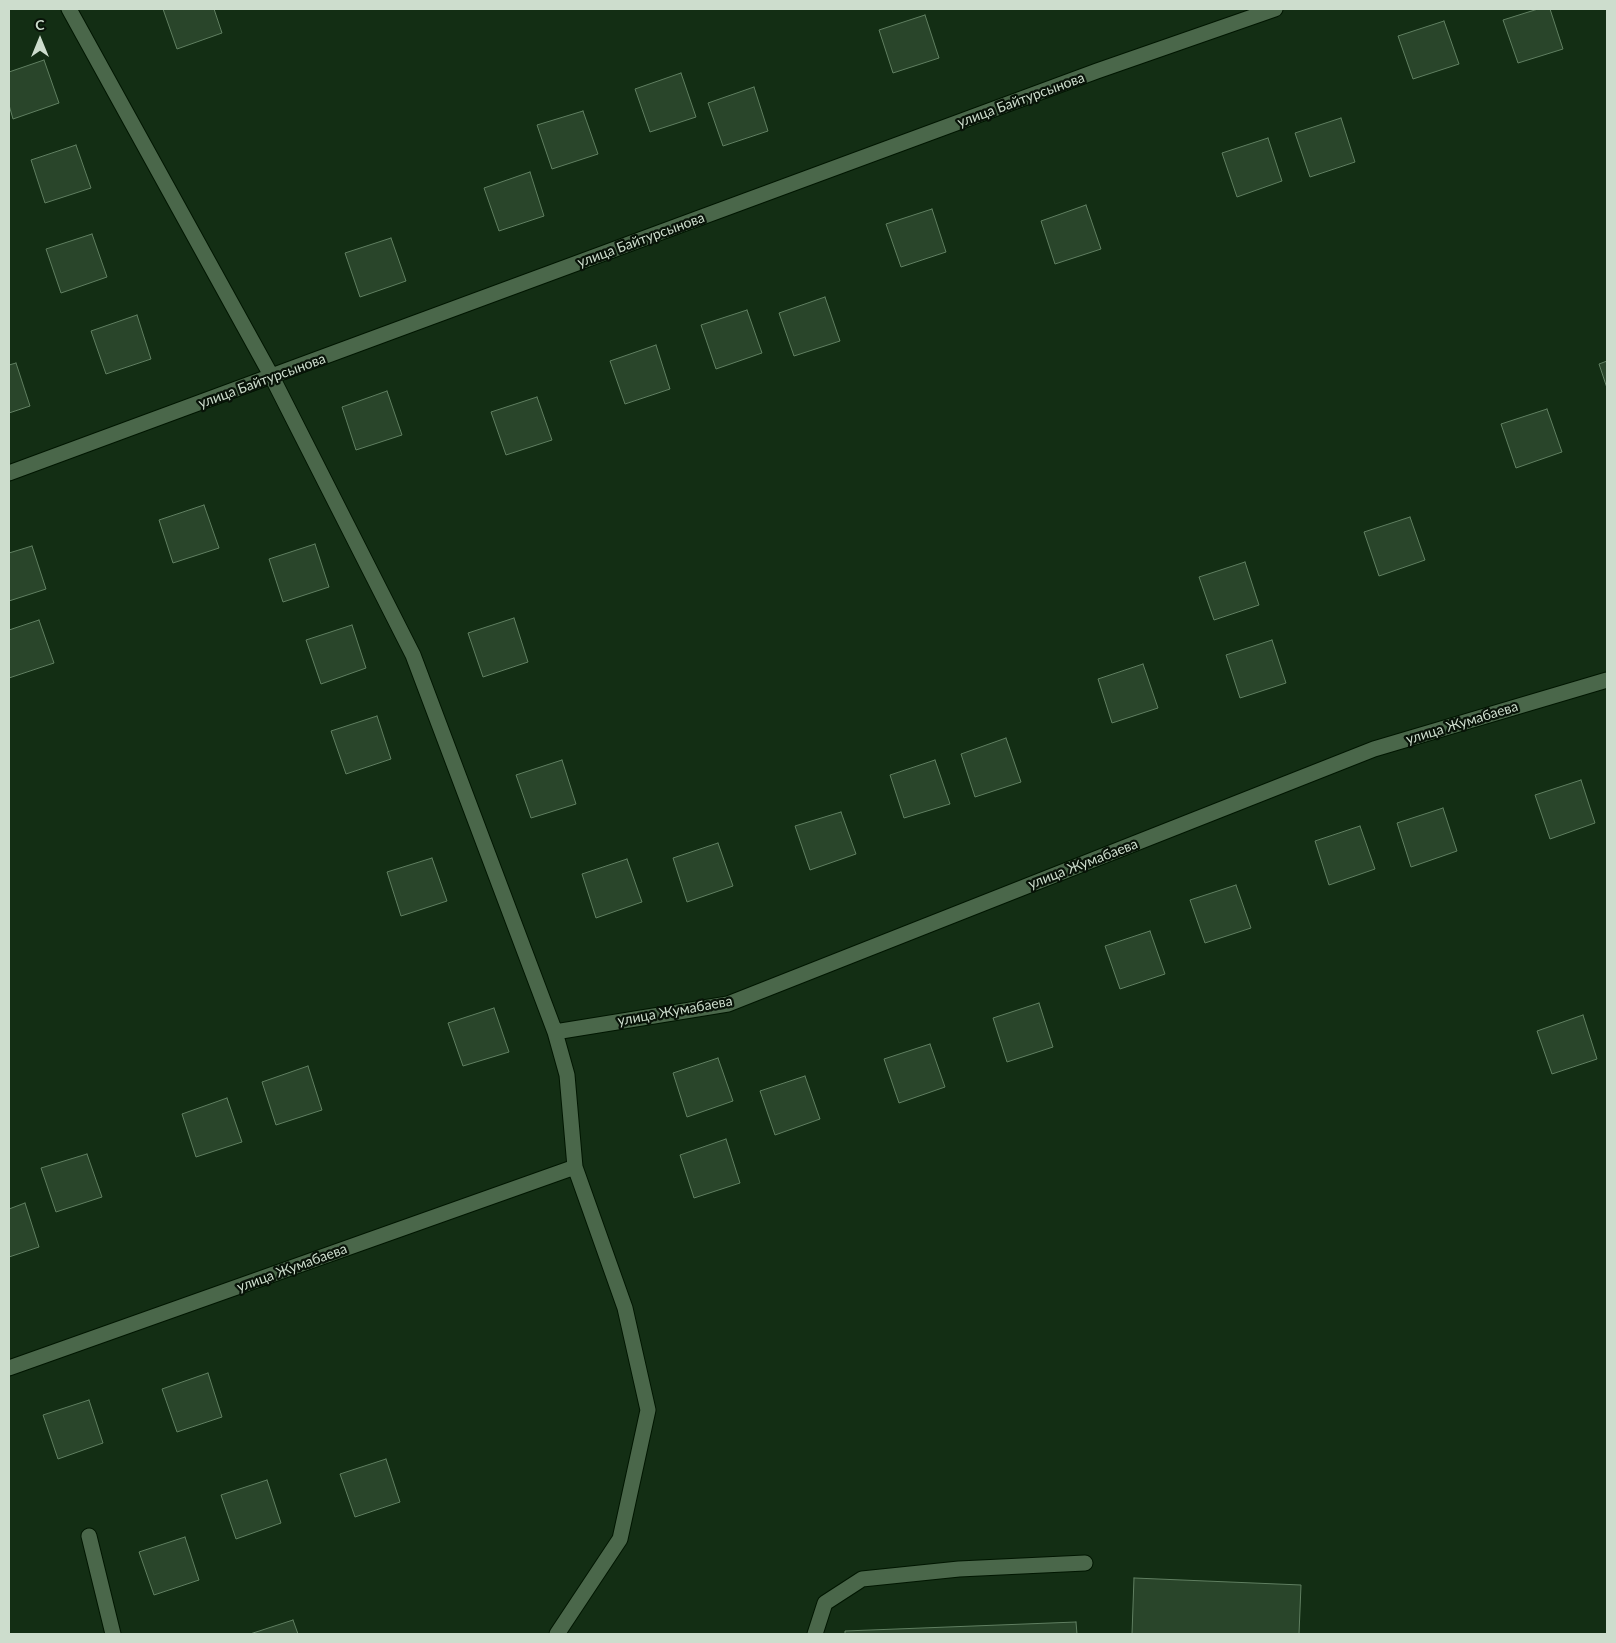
<!DOCTYPE html>
<html>
<head>
<meta charset="utf-8">
<style>
  body { margin:0 }
  #map { position:relative; width:1616px; height:1643px; overflow:hidden; background:#132e14; font-family:Lato,sans-serif }
  canvas { display:block }
  .frame { position:absolute; inset:0; border:10px solid #cdddcd; pointer-events:none }
  .north { position:absolute; left:15px; top:15px; width:50px; height:50px; -webkit-text-stroke:4px #081308; paint-order:stroke; rotate:0deg; font-size:14px; font-weight:700; line-height:20px; text-align:center; color:#cdddcd }
  .north::after { content:''; display:block; margin:auto; width:18px; height:22px; background:#cdddcd; clip-path:polygon(50% 0,100% 100%,50% 72%,0 100%) }
</style>
</head>
<body>
<div id="map">
<canvas width="1616" height="1643"></canvas>
<div class="frame"></div>
<div class="north">С</div>
</div>
<script>
const g = document.querySelector('canvas').getContext('2d');
g.lineJoin = 'round';
function paint(path, color) { g.fillStyle = color; g.fill(path, 'evenodd'); }
const toPath = rows => new Path2D(rows.map(r => 'M' + r).join(''));
function stroke(path, color, width, dash) { g.strokeStyle = color; g.lineWidth = width; g.lineCap = dash ? 'butt' : 'round'; g.setLineDash(dash || []); g.stroke(path); }
function write(font, color, halo, rows, align = 'center') {
  g.font = font + ' Lato,sans-serif'; g.lineWidth = 4.5; g.setLineDash([]); g.textBaseline = 'middle'; g.strokeStyle = halo; g.fillStyle = color; for (const [text, x, y, turn = 0] of rows) {
    g.save(); g.translate(x, y); g.rotate((+turn || 0) * Math.PI / 180); g.textAlign = isNaN(turn) ? turn : align; if (halo) g.strokeText(text, 0, 0); g.fillText(text, 0, 0); g.restore();
  }
}
const building = toPath([
  [163,9,214,9,222,33,177,49,163,9],
  [1538,9,1550,9,1563,49,1518,63,1503,20,1538,9],
  [925,15,939,58,893,73,879,30,925,15],
  [1444,21,1459,64,1413,79,1398,36,1444,21],
  [44,60,59,103,13,119,9,105,9,72,44,60],
  [681,73,696,117,650,132,635,89,681,73],
  [754,87,768,131,723,146,708,103,754,87],
  [583,111,598,154,552,169,537,125,583,111],
  [1341,118,1355,162,1310,177,1295,133,1341,118],
  [1268,138,1282,181,1237,197,1222,153,1268,138],
  [76,145,91,188,45,203,31,160,76,145],
  [530,172,544,216,499,231,484,188,530,172],
  [1086,205,1101,249,1055,264,1041,221,1086,205],
  [932,209,946,252,901,267,886,224,932,209],
  [92,234,107,277,61,293,46,249,92,234],
  [391,238,406,281,360,297,345,253,391,238],
  [825,297,840,341,794,356,779,313,825,297],
  [747,310,762,353,716,369,701,325,747,310],
  [137,315,151,359,106,374,91,331,137,315],
  [656,345,670,389,625,404,610,361,656,345],
  [1607,361,1607,388,1599,364,1607,361],
  [16,363,30,406,9,413,9,365,16,363],
  [387,391,402,435,356,450,342,407,387,391],
  [537,397,552,440,506,455,491,412,537,397],
  [1547,409,1562,452,1516,468,1501,424,1547,409],
  [204,505,219,548,173,563,159,520,204,505],
  [1410,517,1425,560,1379,576,1364,532,1410,517],
  [315,544,329,587,283,602,269,559,315,544],
  [32,546,46,589,9,601,9,553,32,546],
  [1245,562,1259,605,1214,620,1199,577,1245,562],
  [514,618,528,662,483,677,468,633,514,618],
  [39,620,54,663,9,678,9,630,39,620],
  [352,625,366,668,321,684,306,640,352,625],
  [1272,640,1286,683,1240,698,1226,655,1272,640],
  [1143,664,1158,708,1112,723,1098,679,1143,664],
  [377,716,391,759,346,774,331,731,377,716],
  [1006,738,1021,782,975,797,961,754,1006,738],
  [562,760,576,804,531,818,516,775,562,760],
  [935,760,950,804,904,818,890,775,935,760],
  [1581,780,1595,823,1550,839,1535,795,1581,780],
  [1443,808,1457,851,1411,867,1397,823,1443,808],
  [841,812,856,854,810,870,795,826,841,812],
  [1360,826,1375,869,1329,885,1315,841,1360,826],
  [718,843,733,886,687,902,673,858,718,843],
  [432,858,447,901,401,916,387,872,432,858],
  [627,859,642,902,596,918,582,874,627,859],
  [1236,885,1251,928,1205,943,1190,900,1236,885],
  [1150,931,1165,974,1120,989,1105,946,1150,931],
  [1039,1003,1053,1047,1007,1062,993,1018,1039,1003],
  [494,1008,509,1052,463,1066,448,1023,494,1008],
  [1583,1015,1597,1059,1552,1074,1537,1031,1583,1015],
  [930,1044,945,1087,899,1103,884,1059,930,1044],
  [718,1058,733,1101,687,1117,673,1073,718,1058],
  [308,1066,322,1110,276,1125,262,1082,308,1066],
  [805,1076,820,1119,775,1135,760,1091,805,1076],
  [227,1098,242,1142,196,1157,182,1114,227,1098],
  [726,1139,740,1183,694,1198,680,1155,726,1139],
  [87,1154,102,1197,56,1212,41,1168,87,1154],
  [25,1203,39,1247,9,1257,9,1209,25,1203],
  [208,1373,222,1417,177,1432,162,1389,208,1373],
  [89,1400,103,1443,58,1459,43,1415,89,1400],
  [386,1459,400,1502,355,1517,340,1474,386,1459],
  [267,1480,281,1523,236,1539,221,1495,267,1480],
  [185,1537,199,1580,154,1595,139,1552,185,1537],
  [1134,1578,1301,1585,1299,1634,1132,1634,1134,1578],
  [293,1620,298,1634,250,1634,293,1620],
  [1076,1622,1077,1634,845,1634,845,1631,1076,1622]
]);
const minor = toPath([
  [69,9,272,377,413,655,555,1032,567,1075,575,1167,625,1308,648,1410,620,1539,557,1634],
  [9,473,1097,71,1275,9],
  [555,1032,728,1004,1374,749,1607,680],
  [9,1368,575,1167],
  [89,1536,113,1634],
  [815,1634,825,1603,862,1579,959,1569,1085,1563]
]);
const streetNames = [
  ["улица Байтурсынова",1021,100,-20],
  ["улица Байтурсынова",641,240,-20],
  ["улица Байтурсынова",262,381,-20],
  ["улица Жумабаева",1462,723,-17],
  ["улица Жумабаева",1083,864,-21],
  ["улица Жумабаева",675,1011,-10],
  ["улица Жумабаева",292,1268,-20]
];
paint(building, '#29452a');
stroke(building, '#607f61', 1);
stroke(minor, '#001601', 17);
stroke(minor, '#4a674a', 15);
write('14px', '#cdddcd', '#081308', streetNames);
</script>
</body>
</html>
